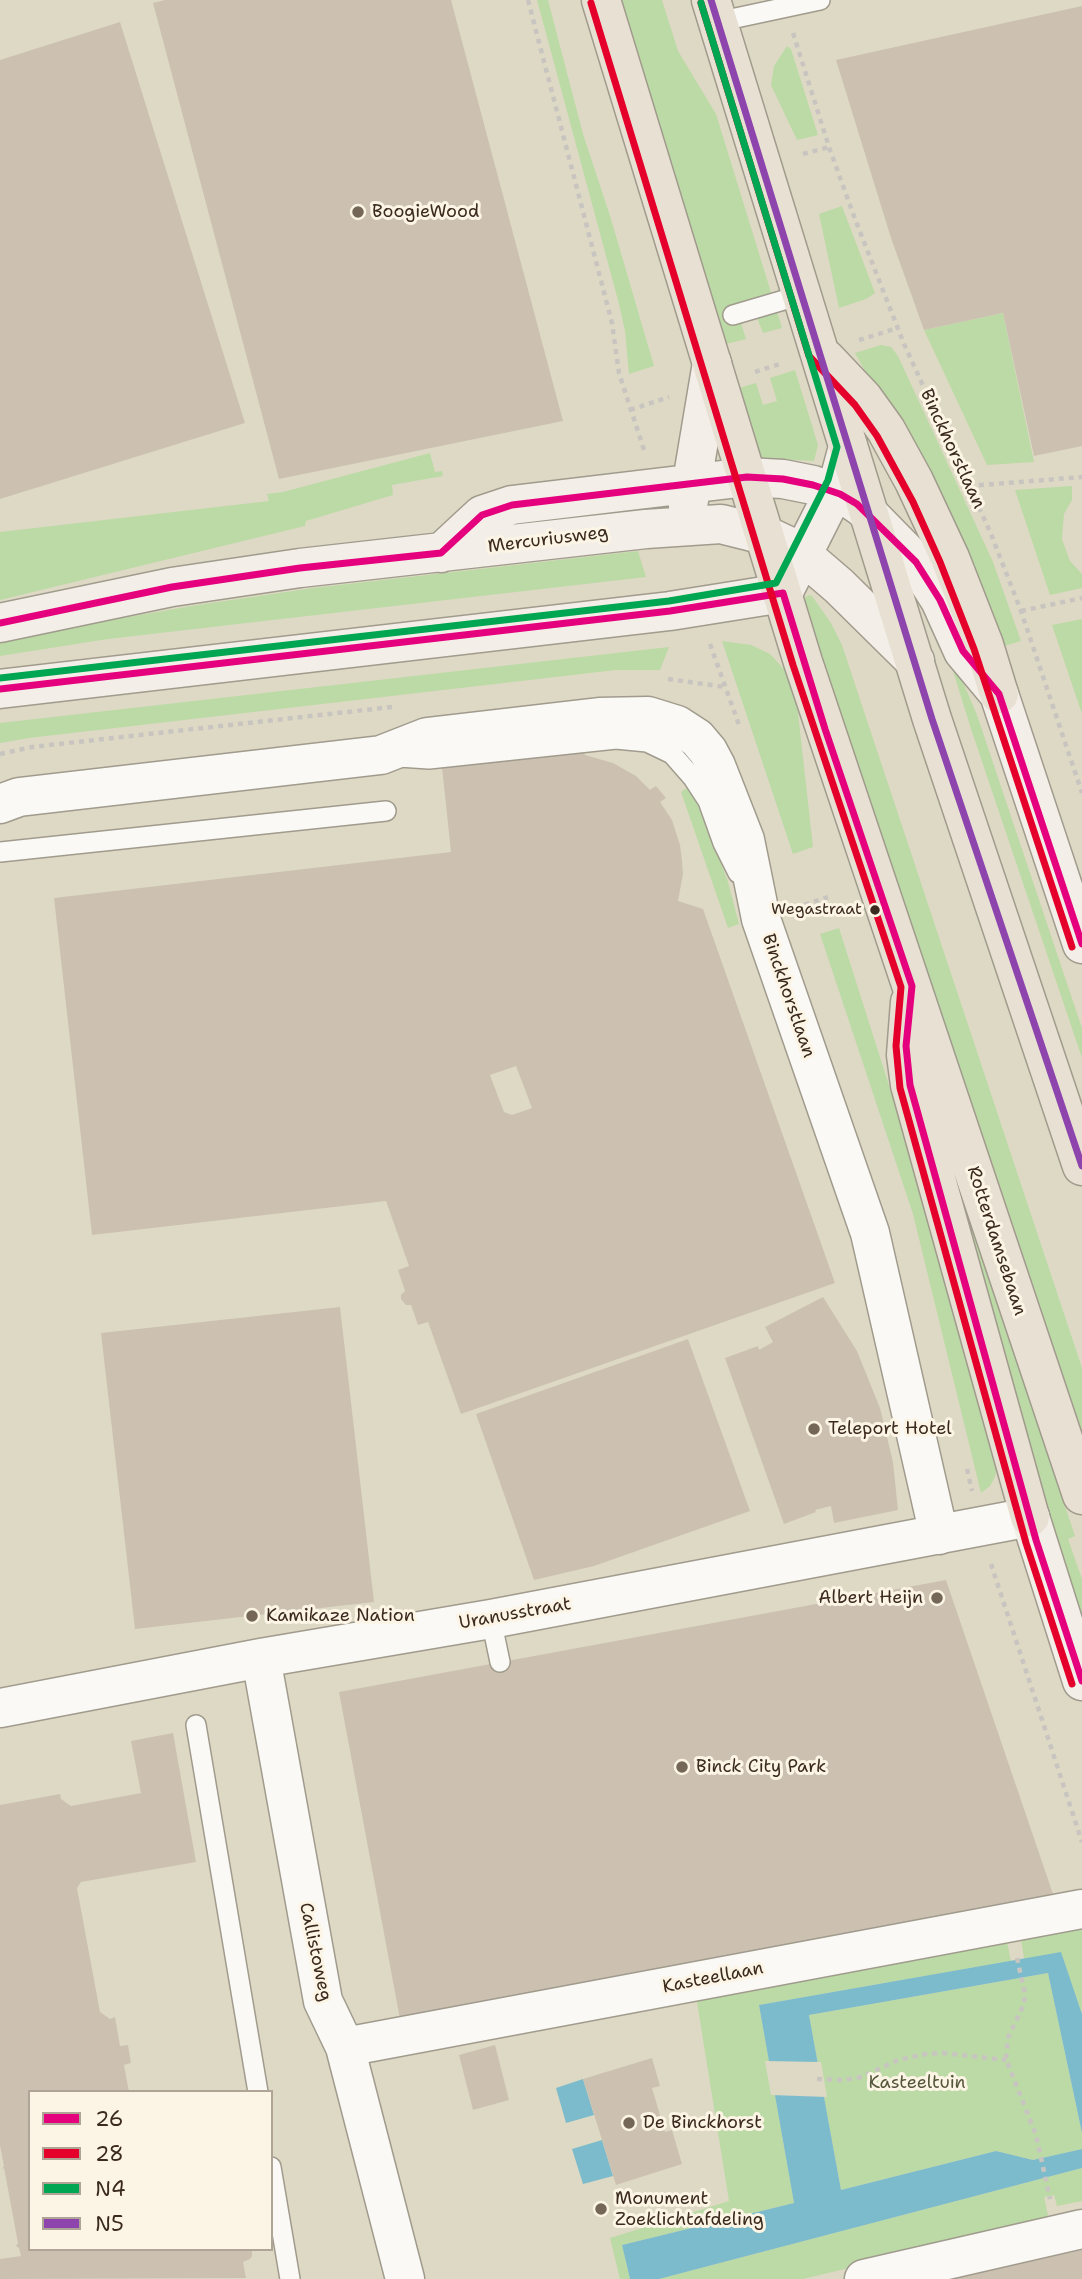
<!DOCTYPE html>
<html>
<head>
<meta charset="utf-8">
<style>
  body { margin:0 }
  #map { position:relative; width:1082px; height:2279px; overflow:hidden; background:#ded9c4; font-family:"Shantell Sans",sans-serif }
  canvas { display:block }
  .legend { position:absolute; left:28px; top:2090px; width:245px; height:161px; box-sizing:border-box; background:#fcf5e5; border:2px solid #afa495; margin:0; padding:9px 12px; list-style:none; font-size:21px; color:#3b2a1e }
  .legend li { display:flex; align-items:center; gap:14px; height:35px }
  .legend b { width:35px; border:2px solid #afa495 }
</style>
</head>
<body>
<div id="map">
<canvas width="1082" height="2279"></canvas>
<ul class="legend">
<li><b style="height:9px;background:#e5007d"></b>26</li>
<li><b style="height:9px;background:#e4002b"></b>28</li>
<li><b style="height:9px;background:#00a651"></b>N4</li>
<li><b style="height:9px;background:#8e44ad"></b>N5</li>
</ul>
</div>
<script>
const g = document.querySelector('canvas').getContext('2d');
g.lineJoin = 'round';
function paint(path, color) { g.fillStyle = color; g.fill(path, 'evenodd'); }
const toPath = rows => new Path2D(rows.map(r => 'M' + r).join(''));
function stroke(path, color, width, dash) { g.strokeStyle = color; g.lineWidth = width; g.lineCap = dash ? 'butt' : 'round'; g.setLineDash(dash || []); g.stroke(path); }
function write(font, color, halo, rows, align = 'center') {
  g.font = font + ' "Shantell Sans",sans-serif'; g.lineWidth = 6; g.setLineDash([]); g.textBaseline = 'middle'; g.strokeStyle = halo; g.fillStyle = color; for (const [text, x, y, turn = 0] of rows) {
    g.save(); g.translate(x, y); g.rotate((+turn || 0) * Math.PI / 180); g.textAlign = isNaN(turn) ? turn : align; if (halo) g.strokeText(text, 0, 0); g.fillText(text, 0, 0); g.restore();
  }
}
const green = toPath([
  [537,0,548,0,583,134,611,219,654,366,629,374,625,331,619,304],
  [620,0,662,0,678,51,716,114,782,328,763,333,757,318,741,323,746,339,726,344],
  [787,46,791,49,818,135,797,140,771,85,774,66],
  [842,206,875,293,866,299,839,308,819,214],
  [1003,313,1034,462,987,465,924,330],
  [881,345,891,347,898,356,993,562,1021,641,994,649,892,419,855,353],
  [795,370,818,445,814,461,761,458,739,388,756,383,763,405,777,401,770,378],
  [430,453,435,472,442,471,443,476,392,485,393,495,306,521,305,526,0,600,0,532,269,501,267,494,283,492],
  [1072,486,1072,500,1064,514,1062,539,1070,561,1082,574,1082,588,1050,595,1015,490],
  [638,551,646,577,108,639,0,656,0,643,78,626,191,606,313,588],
  [809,595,812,596,831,623,842,645,1082,1368,1082,1441,864,787,804,602,805,597],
  [932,609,977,715,1082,1028,1082,1058,971,729,945,645,939,645,928,611],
  [1082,619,1082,714,1052,625],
  [722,641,751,645,770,654,783,668,791,683,796,695,813,847,793,854],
  [669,647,660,670,616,670,29,738,0,743,0,723],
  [688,787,699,804,728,882,739,924,728,928,681,792],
  [839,928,925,1199,997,1466,995,1477,990,1486,981,1493,913,1214,820,934],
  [968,1224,973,1230,1075,1536,1068,1539,1082,1579,1082,1645],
  [1082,1927,1082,2014,1061,1953,1024,1959,1021,1939],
  [1007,1942,1011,1961,759,2005,794,2203,622,2245,630,2279,620,2279,610,2238,729,2201,696,1996],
  [1048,1973,1082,2133,1082,2149,1033,2160,996,2151,841,2190,809,2015],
  [1082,2168,1082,2201,1057,2206,1054,2195,1044,2197,1049,2220,803,2279,659,2279]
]);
const water = toPath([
  [1061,1952,1082,2014,1082,2133,1048,1973,809,2015,841,2190,996,2151,1033,2160,1082,2149,1082,2168,659,2279,630,2279,622,2245,794,2203,759,2005],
  [583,2079,594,2115,566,2123,556,2088],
  [602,2140,613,2176,583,2184,572,2149]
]);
const pier = toPath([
  [765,2061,821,2062,827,2097,771,2095]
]);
const building = toPath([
  [165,0,451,0,563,421,279,479,153,3],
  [1082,6,1082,446,1034,456,1003,313,924,330,891,238,836,60],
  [120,22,245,423,0,499,0,60],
  [582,750,585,755,613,763,636,776,650,790,656,786,666,798,660,802,672,820,680,845,682,861,683,874,678,901,703,909,835,1283,461,1414,428,1322,418,1325,411,1305,406,1305,401,1299,401,1295,405,1291,398,1270,409,1266,386,1201,92,1235,54,898,451,852,442,767,569,754,569,752],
  [516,1066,532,1108,512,1115,504,1112,490,1075],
  [823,1297,857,1351,880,1408,893,1462,898,1510,834,1523,831,1506,815,1510,816,1512,784,1524,725,1358,758,1346,759,1350,773,1342,765,1327],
  [340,1307,374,1602,135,1629,101,1333],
  [688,1339,750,1511,594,1566,534,1580,476,1414],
  [946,1580,1054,1897,400,2019,339,1692],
  [173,1733,196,1862,81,1882,77,1888,100,2012,110,2019,115,2017,120,2046,128,2045,131,2063,124,2065,129,2092,30,2092,30,2249,252,2249,252,2256,250,2259,243,2262,246,2278,0,2279,0,2259,21,2256,19,2248,16,2246,18,2243,4,2168,2,2169,4,2166,0,2145,0,1805,60,1794,61,1799,71,1806,141,1793,131,1741],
  [495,2045,509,2100,473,2110,459,2055],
  [652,2058,660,2086,652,2088,665,2132,672,2130,682,2164,616,2185,583,2079],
  [1082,2250,1082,2279,953,2279,953,2278]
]);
const path = toPath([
  [528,0,612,323,619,373,644,450],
  [793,33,829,147,855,219,904,344,991,534,1021,611,1082,793],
  [803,154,829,147],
  [859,340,898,328],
  [755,372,783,363],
  [630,410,669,397],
  [969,486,1082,477],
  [1021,611,1082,598],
  [710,644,739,725],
  [668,679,725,687],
  [0,754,32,747,392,707],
  [795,908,828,897],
  [967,1469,972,1491],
  [991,1564,1082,1842],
  [1017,1958,1025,1994,1024,2004,1008,2038,1006,2059,1036,2135,1050,2199],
  [817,2079,843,2080,862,2077,898,2060,926,2054,943,2053,1006,2060]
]);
const lane = toPath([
  [717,22,820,0],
  [733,315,801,295],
  [399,757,429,759,616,739,647,742,672,754,693,778,708,801,723,843,738,873],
  [0,852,386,811],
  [491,1619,500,1662],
  [196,1725,258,2092],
  [271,2167,290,2279]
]);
const street = toPath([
  [0,804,19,797,381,755,427,737,599,717,648,716,677,725,697,738,708,751,716,766,745,840,761,919,870,1233,939,1535],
  [261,1658,323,2001,345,2047,405,2279],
  [0,1708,261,1658,491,1619,1030,1517],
  [345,2047,1082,1909],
  [864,2279,1082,2229]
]);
const secondary = toPath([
  [688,506,712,363],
  [441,553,482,515,512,505,747,477,783,479,813,485,840,494,853,501,863,508,916,562,940,600,963,651,999,694,1082,944],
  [0,623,172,587,300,568,646,529,721,524,765,535,797,550,839,586,915,661],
  [0,689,670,611,783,593,838,484,848,447],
  [1030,1517,1082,1681]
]);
const primary = toPath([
  [601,0,803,662,1082,1495],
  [711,0,932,719,1082,1166],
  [826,359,863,398,886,430,914,481,950,558,984,645,999,694],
  [910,1002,906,1055,910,1085,1030,1517]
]);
const bus1 = toPath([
  [0,623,172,587,300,568,441,553,482,515,512,505,747,477,783,479,813,485,840,494,857,504,916,562,940,600,963,651,999,694,1082,944],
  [0,689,670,611,783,593,825,729,912,986,906,1046,910,1085,1036,1540,1082,1681]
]);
const bus2 = toPath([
  [591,3,793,665,901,987,896,1046,900,1088,1026,1543,1072,1684],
  [701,3,809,356,855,405,877,436,913,502,940,562,974,649,1072,947]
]);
const bus3 = toPath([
  [0,678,669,601,776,583,828,480,837,447,701,3]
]);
const bus4 = toPath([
  [711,0,932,719,1082,1166]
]);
const markers = [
  [358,212,7,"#746758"],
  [875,910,6,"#3b2a1e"],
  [814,1429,7,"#746758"],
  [937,1598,7,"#746758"],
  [252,1616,7,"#746758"],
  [682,1767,7,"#746758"],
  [629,2123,7,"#746758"],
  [601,2209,7,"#746758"]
];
const busNames = [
  ["Wegastraat",862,910]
];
const poiNames = [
  ["BoogieWood",372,212],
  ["Teleport Hotel",828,1429],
  ["Albert Heijn",923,1598,"right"],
  ["Kamikaze Nation",266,1616],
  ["Binck City Park",696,1767],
  ["De Binckhorst",643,2123],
  ["Monument",615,2199],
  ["Zoeklichtafdeling",615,2220]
];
const streetNames = [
  ["Binckhorstlaan",952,449,65],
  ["Mercuriusweg",548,540,-7],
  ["Binckhorstlaan",788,996,71],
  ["Rotterdamsebaan",996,1241,72],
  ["Uranusstraat",515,1614,-10],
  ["Callistoweg",315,1952,78],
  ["Kasteellaan",713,1978,-11]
];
const parkNames = [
  ["Kasteeltuin",917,2083]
];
paint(green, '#bcdaa6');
paint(water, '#7bbbcb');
paint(pier, '#ded9c4');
paint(building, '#ccc1b1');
stroke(lane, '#a09b8d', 22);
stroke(street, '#a09b8d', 41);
stroke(secondary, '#a09b8d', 41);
stroke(primary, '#a09b8d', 41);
stroke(path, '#c8c5c1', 4.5, [5, 5]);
stroke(lane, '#faf9f6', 19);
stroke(street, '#faf9f6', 38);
stroke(secondary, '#f3efe8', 38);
stroke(primary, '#e8e1d3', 38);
stroke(bus1, '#e5007d', 7);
stroke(bus2, '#e4002b', 7);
stroke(bus3, '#00a651', 7);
stroke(bus4, '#8e44ad', 7);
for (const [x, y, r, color] of markers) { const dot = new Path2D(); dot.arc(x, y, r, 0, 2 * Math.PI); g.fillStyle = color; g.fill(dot); stroke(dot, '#fcf5e5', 2.5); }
write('16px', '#3b2a1e', '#fcf5e5', busNames, 'right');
write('18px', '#3b2a1e', '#fcf5e5', poiNames, 'left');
write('18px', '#3b2a1e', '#fcf5e5', streetNames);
write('18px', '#54563a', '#fcf5e5', parkNames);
</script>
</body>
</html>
